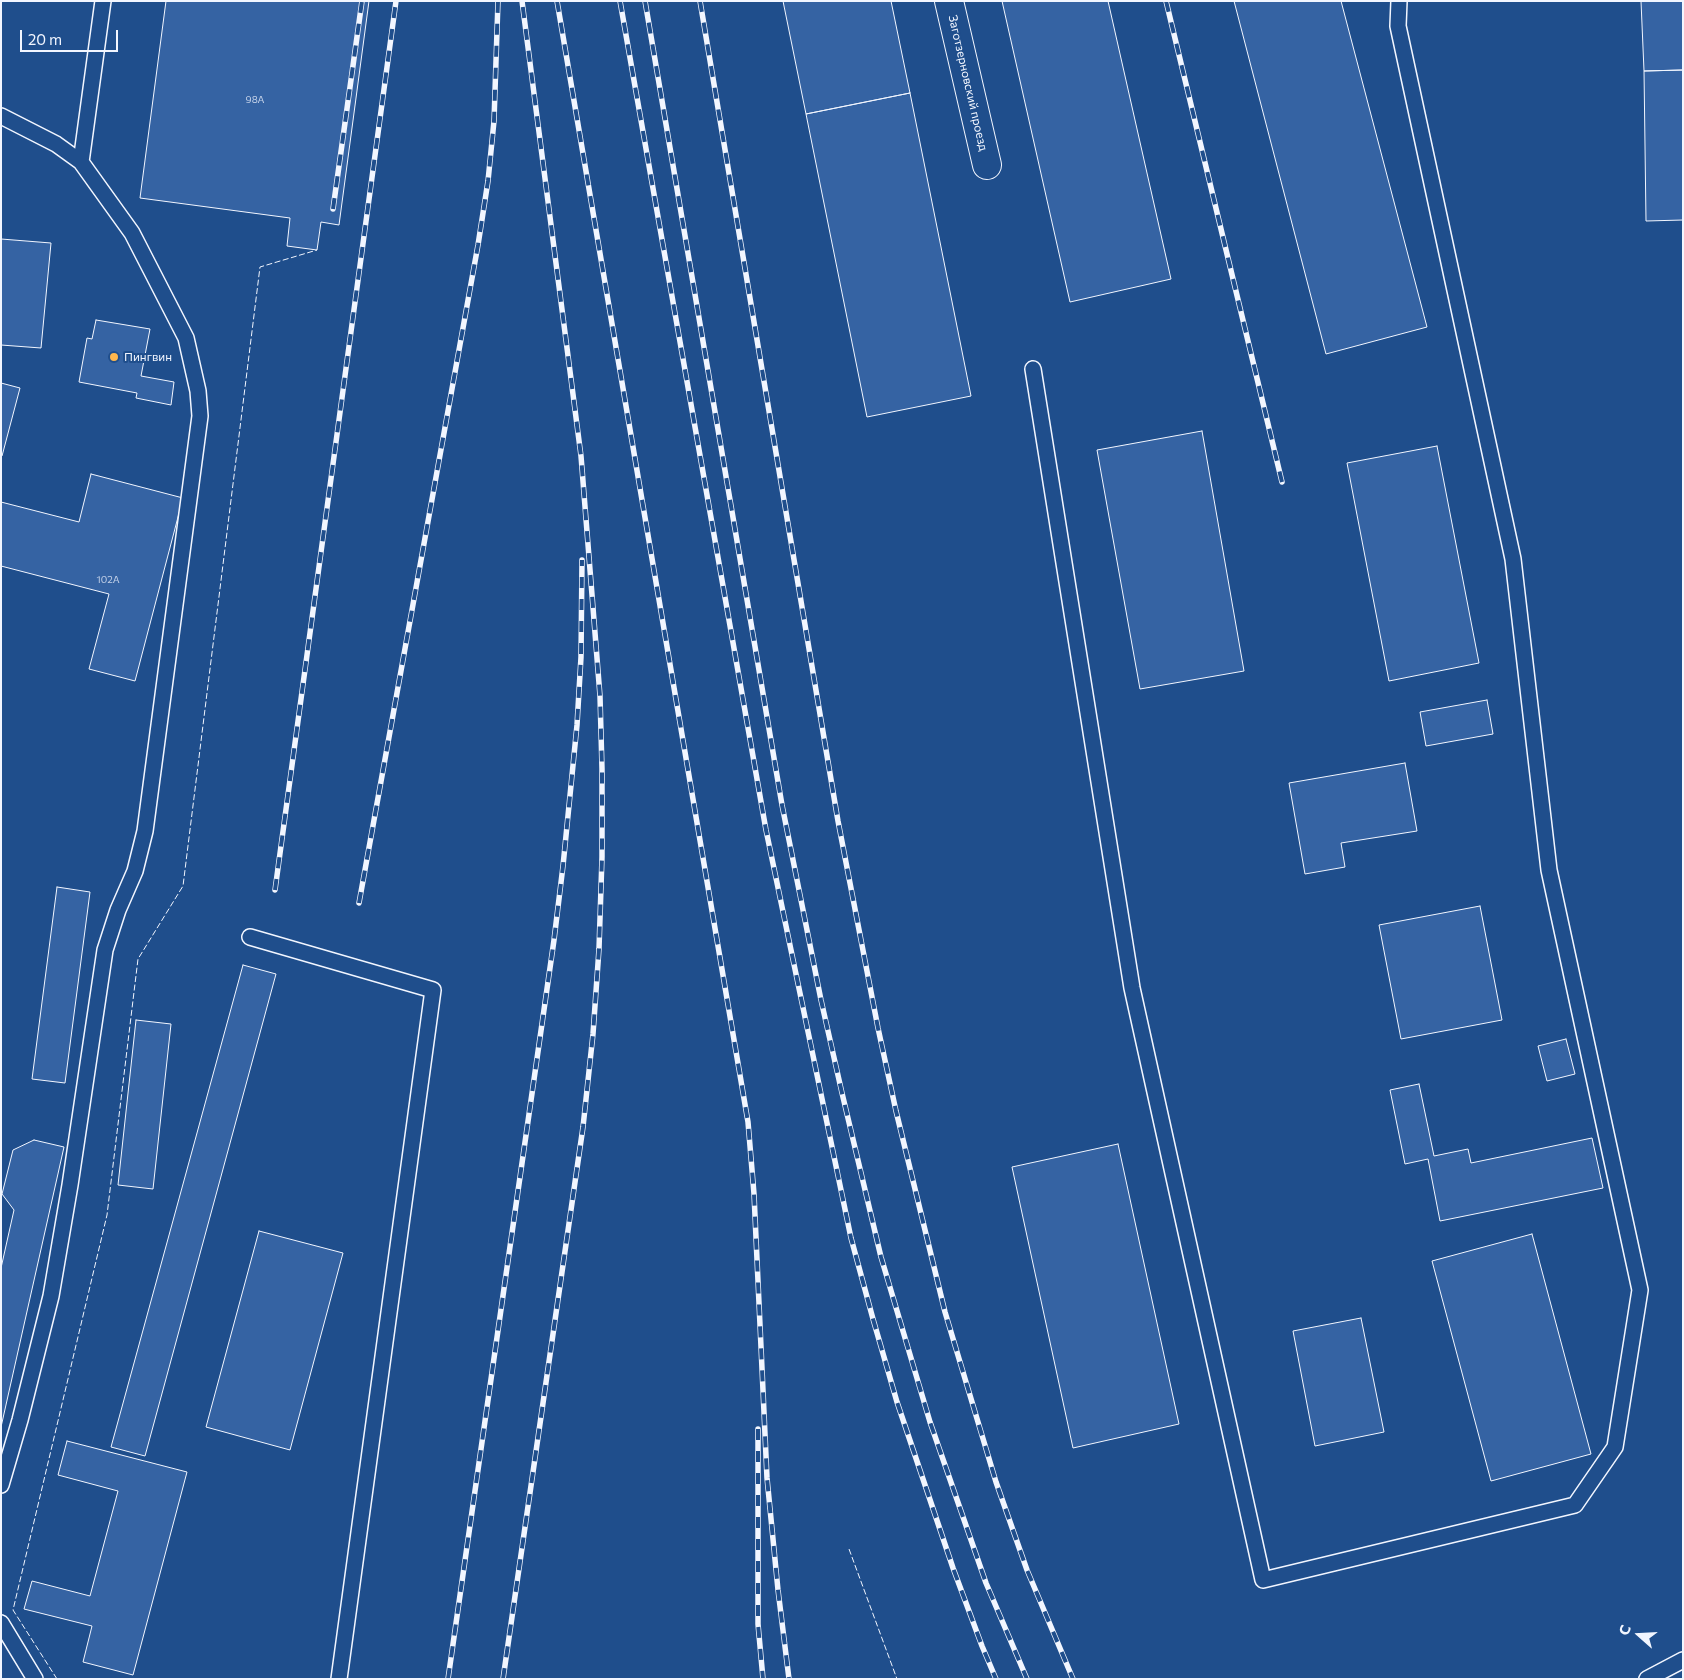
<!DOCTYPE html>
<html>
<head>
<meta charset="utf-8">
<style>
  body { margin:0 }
  #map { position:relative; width:1684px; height:1680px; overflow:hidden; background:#1f4e8c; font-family:Commissioner,sans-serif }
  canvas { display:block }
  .frame { position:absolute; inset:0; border:2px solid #f2f6ff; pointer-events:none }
  .north { position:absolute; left:1614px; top:1610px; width:50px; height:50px; -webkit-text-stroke:4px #1f4e8c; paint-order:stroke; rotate:289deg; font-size:14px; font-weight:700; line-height:20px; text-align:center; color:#f2f6ff }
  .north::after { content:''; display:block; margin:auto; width:18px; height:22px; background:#f2f6ff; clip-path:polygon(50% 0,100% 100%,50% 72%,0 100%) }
  .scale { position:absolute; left:20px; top:30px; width:98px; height:22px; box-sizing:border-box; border:2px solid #f2f6ff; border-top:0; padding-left:6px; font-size:15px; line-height:18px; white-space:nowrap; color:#f2f6ff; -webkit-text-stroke:4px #1f4e8c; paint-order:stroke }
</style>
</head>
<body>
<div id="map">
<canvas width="1684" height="1680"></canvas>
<div class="frame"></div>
<div class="north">С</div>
<div class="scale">20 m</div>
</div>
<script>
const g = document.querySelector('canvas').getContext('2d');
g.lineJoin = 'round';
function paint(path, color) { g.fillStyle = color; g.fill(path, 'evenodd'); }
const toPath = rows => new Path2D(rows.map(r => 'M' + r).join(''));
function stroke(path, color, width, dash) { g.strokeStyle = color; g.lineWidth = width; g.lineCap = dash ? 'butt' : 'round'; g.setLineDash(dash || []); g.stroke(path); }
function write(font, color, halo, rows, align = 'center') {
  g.font = font + ' Commissioner,sans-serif'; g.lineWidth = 4; g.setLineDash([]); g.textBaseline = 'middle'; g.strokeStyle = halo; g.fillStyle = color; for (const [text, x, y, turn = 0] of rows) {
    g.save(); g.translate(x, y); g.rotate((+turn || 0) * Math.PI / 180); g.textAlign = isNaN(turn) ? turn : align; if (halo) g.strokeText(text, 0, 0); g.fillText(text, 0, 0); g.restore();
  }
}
const building = toPath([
  [166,1,369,1,339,225,321,222,317,250,287,246,290,218,140,198,166,1],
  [783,1,891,1,910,93,806,114,783,1],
  [1002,1,1108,1,1171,279,1070,302,1002,1],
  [1234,1,1341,1,1427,327,1326,354,1234,1],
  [1641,1,1683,1,1683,70,1644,71,1641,1],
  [1683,70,1683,220,1646,221,1644,71,1683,70],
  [910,93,971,396,867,417,806,114,910,93],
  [1,239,51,243,41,348,1,345,1,239],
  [96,320,150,329,141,376,174,382,171,405,136,398,137,393,79,382,87,338,92,339,96,320],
  [1,383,20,388,2,456,1,456,1,383],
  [1202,431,1244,671,1140,689,1097,450,1202,431],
  [1437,446,1479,663,1389,681,1347,463,1437,446],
  [91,474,183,498,135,681,89,669,109,594,1,566,1,502,79,522,91,474],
  [1487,700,1493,734,1426,746,1420,712,1487,700],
  [1405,763,1417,831,1341,843,1345,867,1305,874,1289,783,1405,763],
  [57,887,90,892,65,1083,32,1079,57,887],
  [1480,906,1502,1020,1401,1039,1379,925,1480,906],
  [243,965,276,974,145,1456,111,1447,243,965],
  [136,1020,171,1024,153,1189,118,1185,136,1020],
  [1566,1039,1575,1074,1547,1081,1538,1046,1566,1039],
  [1419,1084,1434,1156,1468,1149,1471,1163,1592,1138,1603,1188,1440,1221,1428,1159,1405,1164,1390,1090,1419,1084],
  [34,1140,64,1147,1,1427,1,1268,14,1210,2,1194,13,1150,34,1140],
  [1118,1144,1179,1424,1073,1448,1012,1167,1118,1144],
  [259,1231,343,1253,290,1450,206,1427,259,1231],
  [1532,1234,1591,1454,1491,1481,1432,1261,1532,1234],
  [1361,1318,1384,1432,1315,1446,1293,1331,1361,1318],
  [67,1441,187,1472,133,1675,83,1662,92,1626,24,1609,32,1581,90,1596,118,1491,58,1475,67,1441]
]);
const lane = toPath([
  [1,116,56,144,81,162,132,233,186,338,198,391,200,416,145,831,135,871,118,910,105,950,70,1185,51,1296,20,1420,1,1485],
  [81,162,103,1],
  [1033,369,1132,988,1263,1580,1575,1505,1615,1447,1640,1290,1549,870,1513,559,1398,26,1399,1],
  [250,937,433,990,339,1679],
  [1,1623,35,1679],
  [1647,1679,1683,1660]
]);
const street = toPath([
  [949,1,987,165]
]);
const rail = toPath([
  [557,1,748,1122,754,1194,767,1478,778,1590,789,1679],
  [620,1,766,830,851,1238,873,1319,897,1402,953,1568,982,1646,996,1679],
  [645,1,782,805,821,1000,842,1093,881,1257,930,1422,986,1583,1027,1679],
  [700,1,838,821,878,1028,896,1111,945,1312,996,1482,1027,1570,1073,1679],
  [1166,1,1282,482],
  [333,209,362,1],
  [275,890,396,1],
  [359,903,478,245,488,181,494,121,498,1],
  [758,1429,758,1624,763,1679],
  [448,1679,554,940,563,866,577,725,581,657,582,560],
  [503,1679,583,1127,593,1034,599,949,602,857,602,769,600,696,581,456,522,1]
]);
const fence = toPath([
  [849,1549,897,1679],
  [57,1679,13,1610,107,1215,138,959,183,886,260,267,317,250]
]);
const markers = [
  [114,357,5,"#ffb74d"]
];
const numberNames = [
  ["98А",255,100],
  ["102А",108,580]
];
const streetNames = [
  ["Заготзерновский проезд",968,83,77]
];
const poiNames = [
  ["Пингвин",124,357]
];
paint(building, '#3563a3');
stroke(building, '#f2f6ff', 1);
stroke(lane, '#f2f6ff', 18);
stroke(street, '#f2f6ff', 30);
stroke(lane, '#1f4e8c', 15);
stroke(street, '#1f4e8c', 28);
stroke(rail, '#f2f6ff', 5.5);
stroke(rail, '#1f4e8c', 4, [11]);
stroke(fence, '#f2f6ff', 1, [6, 2.5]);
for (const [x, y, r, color] of markers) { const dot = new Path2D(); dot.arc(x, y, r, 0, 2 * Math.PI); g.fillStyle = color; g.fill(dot); stroke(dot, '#1f4e8c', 2); }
write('10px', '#c3d1e8', null, numberNames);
write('12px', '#f2f6ff', '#1f4e8c', streetNames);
write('12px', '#f2f6ff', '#1f4e8c', poiNames, 'left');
</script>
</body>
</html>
